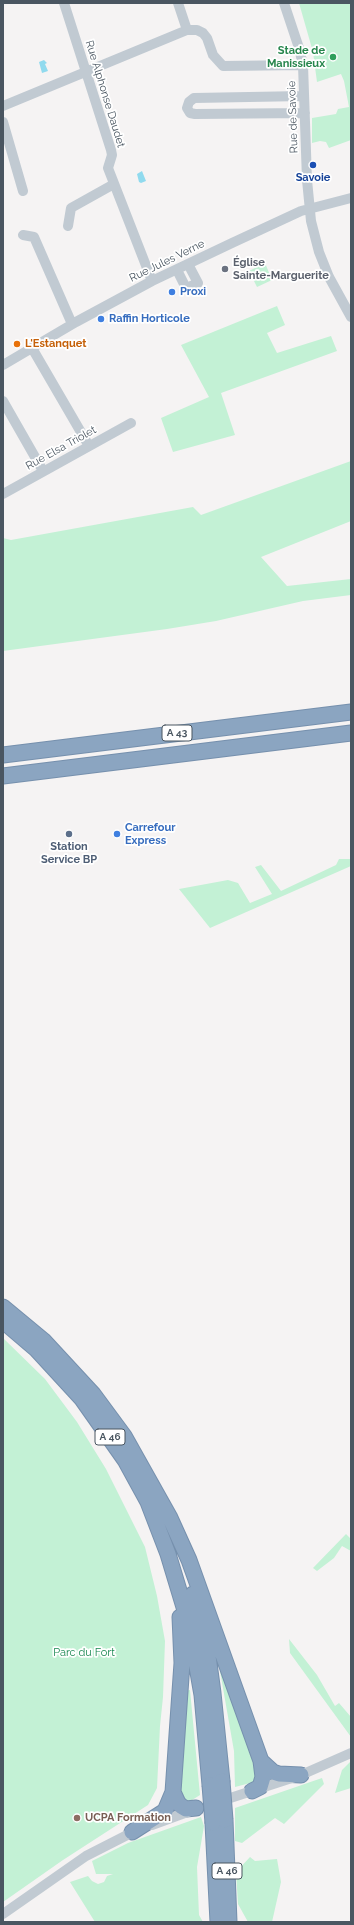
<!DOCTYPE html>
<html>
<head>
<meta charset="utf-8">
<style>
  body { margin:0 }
  #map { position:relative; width:354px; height:1925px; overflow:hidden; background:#f5f3f3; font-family:Raleway,sans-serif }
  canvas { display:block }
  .frame { position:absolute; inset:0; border:4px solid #4a5661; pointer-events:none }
</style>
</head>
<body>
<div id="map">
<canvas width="354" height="1925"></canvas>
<div class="frame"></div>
</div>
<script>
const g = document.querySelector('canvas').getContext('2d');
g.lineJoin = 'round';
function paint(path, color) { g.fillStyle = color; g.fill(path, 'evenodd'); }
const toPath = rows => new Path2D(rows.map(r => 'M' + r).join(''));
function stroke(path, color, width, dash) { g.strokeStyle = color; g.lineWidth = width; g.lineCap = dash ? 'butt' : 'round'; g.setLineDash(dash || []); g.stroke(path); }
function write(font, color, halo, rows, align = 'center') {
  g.font = font + ' Raleway,sans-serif'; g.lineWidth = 3.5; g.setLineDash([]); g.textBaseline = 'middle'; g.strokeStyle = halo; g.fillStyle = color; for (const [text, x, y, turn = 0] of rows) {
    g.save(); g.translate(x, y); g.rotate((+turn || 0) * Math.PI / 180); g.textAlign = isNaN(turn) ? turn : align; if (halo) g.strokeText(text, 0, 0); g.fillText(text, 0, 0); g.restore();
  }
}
const green = toPath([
  [299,3,351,3,351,140,329,148,326,142,320,141,312,143,312,118,336,114,338,109,349,107,344,81,341,74,317,82,313,52],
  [265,263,272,280,257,287,249,271],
  [277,306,285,325,267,333,277,353,331,336,337,351,221,393,235,435,173,452,161,418,209,397,181,345],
  [351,461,351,521,261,557,287,586,351,579,351,595,303,601,216,621,167,629,3,651,3,538,11,540,193,507,201,515],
  [339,859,351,859,351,866,210,928,179,889,228,880,238,883,250,903,272,894,255,867,261,865,281,891,336,865],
  [3,1338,45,1379,77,1422,106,1469,145,1547,157,1596,165,1641,163,1697,160,1726,157,1788,148,1805,63,1860,3,1902],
  [346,1534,351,1539,351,1551,342,1546,334,1558,317,1571,313,1568],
  [289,1639,317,1675,335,1706,339,1703,351,1717,351,1737,290,1653],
  [224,1670,258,1768,254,1782,235,1787,234,1751,220,1671],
  [190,1690,200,1795,189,1802,181,1799,177,1787,185,1691],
  [351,1761,351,1788,335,1793,342,1770],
  [322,1778,324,1784,284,1824,275,1818,242,1843,235,1841,235,1808],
  [201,1817,204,1826,197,1867,199,1915,203,1922,95,1922,70,1882,88,1876,92,1881,98,1884,104,1882,107,1876,113,1874,96,1874,92,1861,128,1843],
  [250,1857,255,1861,277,1859,281,1882,272,1922,248,1922,238,1904,236,1872]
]);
const water = toPath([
  [44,60,47,63,45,64,48,71,42,73,39,62],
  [142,171,146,181,141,183,139,182,137,174]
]);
const minor = toPath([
  [64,3,111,150,112,155,108,168,152,281],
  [178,3,187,30],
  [284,3,299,48,303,65,307,180,311,221,319,252,329,277,351,317],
  [304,96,194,98,189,102,187,108,190,113,195,114,305,113],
  [3,106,187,30,197,30,203,33,207,38,213,55,223,66,303,65],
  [3,122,23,191],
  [68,226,71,208,114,184],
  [23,235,34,237,72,324],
  [177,270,186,288,198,283,188,264],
  [32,348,89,446],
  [3,365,76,322,152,281,232,243,301,211,351,198],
  [3,401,43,471],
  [3,494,131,423],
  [218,1802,301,1775,351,1753],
  [152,1825,193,1810],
  [3,1914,86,1856,137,1830]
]);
const highway = toPath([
  [3,755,351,712],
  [3,776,351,733],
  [3,1307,44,1341,93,1394,124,1436,170,1518,189,1560,261,1761,263,1777,260,1787,252,1791],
  [3,1321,36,1349,82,1399,125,1460,148,1502,168,1554,190,1627,202,1695,210,1785],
  [193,1594,208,1656,213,1693,222,1781],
  [261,1761,273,1772,279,1774,301,1775],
  [173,1792,178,1803,181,1806,186,1809,196,1808],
  [225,1820,229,1922],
  [213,1823,218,1922],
  [132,1832,165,1811,173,1792,182,1663,180,1617]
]);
const highwayBridge = toPath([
  [222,1781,225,1820],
  [210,1785,213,1823]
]);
const markers = [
  [333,57,4,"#2e9e5b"],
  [313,165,4,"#1a4fb4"],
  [225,269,4,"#6b7280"],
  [172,292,4,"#3f7fe0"],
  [101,319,4,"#3f7fe0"],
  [17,344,4,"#e8710a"],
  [69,834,4,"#5c6f8a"],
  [117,834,4,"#3f7fe0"],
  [77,1818,4,"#8d6e63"]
];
const shields = [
  [177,733,30],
  [110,1437,30],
  [227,1871,30]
];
const shieldNames = [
  ["A 43",177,733],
  ["A 46",110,1437],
  ["A 46",227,1871]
];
const leisureNames = [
  ["Stade de",325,51],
  ["Manissieux",325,64]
];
const streetNames = [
  ["Rue Alphonse Daudet",105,94,73],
  ["Rue de Savoie",293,117,-92],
  ["Rue Jules Verne",167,261,-26],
  ["Rue Elsa Triolet",61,448,-29]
];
const transitNames = [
  ["Savoie",313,178]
];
const worshipNames = [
  ["Église",233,263],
  ["Sainte-Marguerite",233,276]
];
const shopNames = [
  ["Proxi",180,292],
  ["Raffin Horticole",109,319],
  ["Carrefour",125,828],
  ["Express",125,841]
];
const foodNames = [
  ["L'Estanquet",25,344]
];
const serviceNames = [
  ["Station",69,847],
  ["Service BP",69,860]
];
const parkNames = [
  ["Parc du Fort",84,1653]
];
const educationNames = [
  ["UCPA Formation",85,1818]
];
paint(green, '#c3f1d5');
paint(water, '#90daee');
stroke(highway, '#7690ad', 17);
stroke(minor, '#c1cad2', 10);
stroke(highway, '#8ba5c1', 15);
stroke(highwayBridge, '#7690ad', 17, []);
stroke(highwayBridge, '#8ba5c1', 15);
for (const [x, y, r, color] of markers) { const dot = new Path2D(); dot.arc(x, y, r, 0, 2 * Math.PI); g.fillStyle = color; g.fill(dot); stroke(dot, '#fff', 1.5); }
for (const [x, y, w] of shields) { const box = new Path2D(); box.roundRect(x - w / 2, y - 8, w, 16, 3); g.fillStyle = '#fff'; g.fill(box); stroke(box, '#4a5661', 1); }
write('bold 10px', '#4a5661', null, shieldNames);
write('bold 11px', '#27864d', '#fff', leisureNames, 'right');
write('11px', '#4a5661', '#fff', streetNames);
write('bold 11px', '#164399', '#fff', transitNames);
write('bold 11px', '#5b616d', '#fff', worshipNames, 'left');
write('bold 11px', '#366cbe', '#fff', shopNames, 'left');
write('bold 11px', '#c56008', '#fff', foodNames, 'left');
write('bold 11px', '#4e5e75', '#fff', serviceNames);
write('11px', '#17864f', '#fff', parkNames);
write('bold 11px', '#785e54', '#fff', educationNames, 'left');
</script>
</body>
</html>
